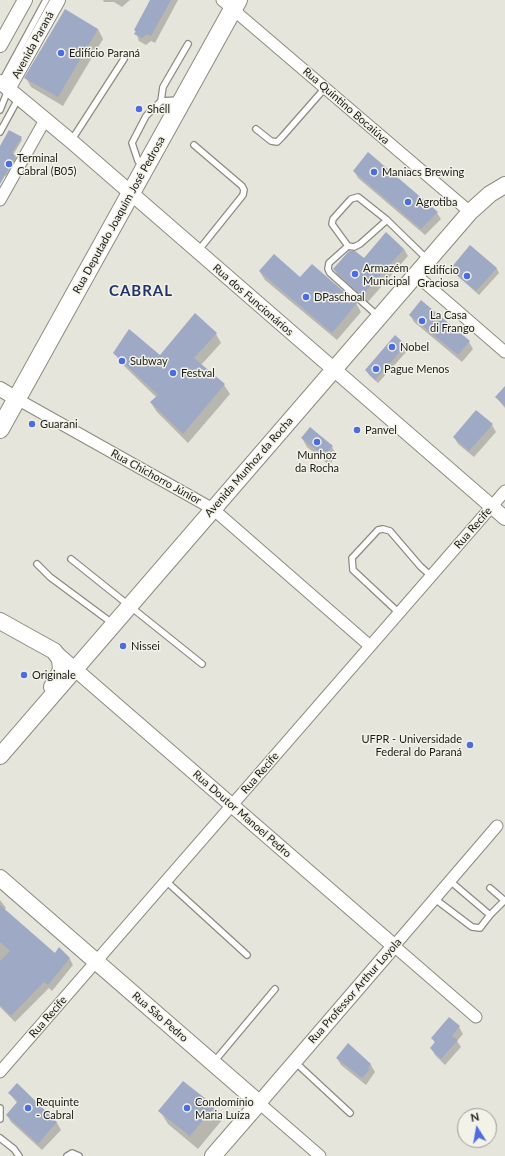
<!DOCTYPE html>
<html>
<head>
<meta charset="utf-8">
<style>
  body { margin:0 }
  #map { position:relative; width:505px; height:1156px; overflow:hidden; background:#e6e5db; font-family:Lato,sans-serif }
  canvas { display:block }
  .north { position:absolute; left:457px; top:1108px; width:40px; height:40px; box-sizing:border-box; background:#f3f2e8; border:1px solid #9d9c94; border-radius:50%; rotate:349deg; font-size:11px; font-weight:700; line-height:16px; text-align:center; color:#1b1b17 }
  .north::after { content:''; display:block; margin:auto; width:14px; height:18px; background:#4b6de1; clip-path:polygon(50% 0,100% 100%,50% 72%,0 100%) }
</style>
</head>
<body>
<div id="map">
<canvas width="505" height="1156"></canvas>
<div class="north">N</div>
</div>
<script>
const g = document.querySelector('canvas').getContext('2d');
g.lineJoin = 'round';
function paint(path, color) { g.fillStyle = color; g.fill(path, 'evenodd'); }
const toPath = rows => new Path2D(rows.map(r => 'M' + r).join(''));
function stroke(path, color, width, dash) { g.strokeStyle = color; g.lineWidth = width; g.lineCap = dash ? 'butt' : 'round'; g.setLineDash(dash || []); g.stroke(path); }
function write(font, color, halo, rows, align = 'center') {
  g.font = font + ' Lato,sans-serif'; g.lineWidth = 3; g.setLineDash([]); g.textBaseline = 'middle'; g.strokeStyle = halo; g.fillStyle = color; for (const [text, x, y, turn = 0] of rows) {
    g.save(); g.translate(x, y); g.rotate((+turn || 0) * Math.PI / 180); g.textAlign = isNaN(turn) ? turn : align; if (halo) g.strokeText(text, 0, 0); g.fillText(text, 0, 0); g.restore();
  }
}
const shadow = toPath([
  [103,0,130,0,122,7,114,2,104,2],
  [151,0,178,0,155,43,151,41,146,45,139,41,135,30],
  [98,29,103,39,63,106,31,87,26,78],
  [21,138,22,140,13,155,17,158,6,176,3,174,0,179,0,148],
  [368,154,437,213,441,219,425,235,358,178,354,171],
  [470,246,497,269,499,273,479,295,454,273,452,269],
  [404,249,408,256,367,303,338,276,334,269],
  [260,272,300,279,356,303,361,312,337,340,265,280],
  [410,315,469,342,473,349,462,362,414,322],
  [216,334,221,343,201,365,224,385,230,394,188,443,157,412,151,403,157,398,120,362,115,353,160,356],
  [405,345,408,350,378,383,369,375,367,371],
  [505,388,505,408,496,397],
  [492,425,496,432,474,457,458,444,454,437],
  [302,438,332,447,337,456,329,465,307,447],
  [0,900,6,908,4,910,55,954,59,949,70,959,73,965,52,991,49,988,15,1022,0,1007],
  [449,1018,459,1027,463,1034,457,1041,461,1047,445,1065,435,1055,431,1048,435,1043,433,1038],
  [348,1045,371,1065,375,1072,366,1085,341,1065,337,1058],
  [17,1085,57,1123,61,1130,42,1150,11,1122,7,1115,18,1104,9,1093],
  [214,1107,222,1120,198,1149,168,1124,160,1111]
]);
const building = toPath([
  [150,0,171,0,151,36,147,34,142,38,134,34,136,31,134,30],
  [65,9,98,29,58,97,24,78],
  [9,130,22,137,12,153,16,156,0,184,0,146],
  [368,152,438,212,421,229,353,171],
  [386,232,404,249,362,296,333,269,349,251,355,251,364,258],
  [470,245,497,268,476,291,450,269],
  [274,254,300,277,312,264,357,303,332,333,259,271],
  [421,300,470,341,458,355,409,315],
  [195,313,217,333,194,358,225,384,183,434,150,402,158,395,113,353,129,329,160,355],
  [395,335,406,345,375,380,365,370],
  [505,386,505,406,495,397],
  [476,410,493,424,469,451,453,437],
  [310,427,333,446,324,456,301,438],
  [0,905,55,953,59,947,70,958,48,985,44,982,11,1016,0,1005,0,961,10,951,0,942],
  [449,1017,460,1026,452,1036,458,1040,441,1059,430,1048,435,1042,431,1038],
  [348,1043,371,1064,368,1068,370,1069,362,1078,336,1058],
  [183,1081,215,1106,190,1136,158,1111],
  [17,1083,57,1122,38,1144,6,1115,18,1101,8,1093]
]);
const service = toPath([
  [1,83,46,0],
  [161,101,163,87,188,44],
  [0,110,8,90],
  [256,129,271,141,277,142,282,137,325,88],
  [0,132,18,99],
  [71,141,124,59],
  [194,145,242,186,244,190,243,195,198,251],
  [143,166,138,161,132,143,146,116,161,101,178,100],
  [387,220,360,244,354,247,348,246,332,224,333,219,351,199,358,197,387,220,428,260],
  [348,246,329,263,328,269,330,273,379,317],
  [71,559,202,664],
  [37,564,50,577,112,623],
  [399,613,353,570,352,558,378,530,383,529,390,531,420,566,431,576],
  [166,881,247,955],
  [490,888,505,901],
  [435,899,472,927,480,928,490,915,450,881],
  [490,915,505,900],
  [295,1062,350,1113],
  [213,1063,275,989],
  [0,1108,0,1119],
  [0,1138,14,1149,19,1156],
  [67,1156,72,1153,79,1156]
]);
const minor = toPath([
  [222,0,470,212],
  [0,200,45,120],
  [416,275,505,352],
  [17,399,213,509,370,646],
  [476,1017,394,946,497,826],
  [0,1072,505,491],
  [259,1103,320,1156]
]);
const tertiary = toPath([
  [0,45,25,0],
  [0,82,71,141,505,518],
  [8,89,58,0],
  [0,389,17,399],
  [54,651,394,946,259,1103]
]);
const secondary = toPath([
  [0,621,54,651,60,659,61,670,52,687],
  [0,756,470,212,490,194,505,185],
  [0,878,259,1103,213,1156]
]);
const primary = toPath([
  [0,429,238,0]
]);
const markers = [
  [61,53,4,"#4b6de1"],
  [139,109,4,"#4b6de1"],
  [9,164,4,"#4b6de1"],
  [374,172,4,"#4b6de1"],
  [408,202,4,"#4b6de1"],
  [355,274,4,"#4b6de1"],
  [467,276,4,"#4b6de1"],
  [306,297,4,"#4b6de1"],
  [422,321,4,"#4b6de1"],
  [392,347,4,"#4b6de1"],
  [122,361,4,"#4b6de1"],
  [376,369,4,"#4b6de1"],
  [173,373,4,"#4b6de1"],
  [32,424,4,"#4b6de1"],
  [357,430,4,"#4b6de1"],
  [317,442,4,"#4b6de1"],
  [123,646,4,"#4b6de1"],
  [24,675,4,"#4b6de1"],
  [470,745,4,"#4b6de1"],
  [28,1108,4,"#4b6de1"],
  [187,1108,4,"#4b6de1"]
];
const streetNames = [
  ["Avenida Paraná",33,45,-61],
  ["Rua Quintino Bocaiúva",346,106,41],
  ["Rua Deputado Joaquim José Pedrosa",119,215,-61],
  ["Rua dos Funcionários",253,300,41],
  ["Avenida Munhoz da Rocha",249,467,-49],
  ["Rua Chichorro Júnior",156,477,29],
  ["Rua Recife",473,528,-49],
  ["Rua Recife",260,773,-49],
  ["Rua Doutor Manoel Pedro",242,814,41],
  ["Rua Professor Arthur Loyola",355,991,-49],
  ["Rua Recife",48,1017,-49],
  ["Rua São Pedro",160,1017,41]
];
const poiNames = [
  ["Edifício Paraná",69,53],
  ["Shell",147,109],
  ["Terminal",17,158],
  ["Cabral (B05)",17,171],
  ["Maniacs Brewing",382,172],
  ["Agrotiba",416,202],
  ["Armazém",363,268],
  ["Municipal",363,281],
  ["Edifício",459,270,"right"],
  ["Graciosa",459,283,"right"],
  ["DPaschoal",314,297],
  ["La Casa",430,315],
  ["di Frango",430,328],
  ["Nobel",400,347],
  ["Subway",130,361],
  ["Pague Menos",384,369],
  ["Festval",181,373],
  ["Guarani",40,424],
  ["Panvel",365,430],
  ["Munhoz",317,455,"center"],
  ["da Rocha",317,468,"center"],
  ["Nissei",131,646],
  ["Originale",32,675],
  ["UFPR - Universidade",462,739,"right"],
  ["Federal do Paraná",462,752,"right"],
  ["Requinte",36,1102],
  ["- Cabral",36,1115],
  ["Condomínio",195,1102],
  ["Maria Luíza",195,1115]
];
const districtNames = [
  ["CABRAL",141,291]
];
paint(shadow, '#0003');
paint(building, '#9da9c5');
stroke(service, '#8b8b81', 8);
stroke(minor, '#8b8b81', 13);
stroke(tertiary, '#8b8b81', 16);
stroke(secondary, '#8b8b81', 18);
stroke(primary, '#8b8b81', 20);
stroke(service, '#fff', 5.5);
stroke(minor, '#fff', 11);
stroke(tertiary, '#fff', 14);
stroke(secondary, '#fff', 16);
stroke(primary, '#fff', 18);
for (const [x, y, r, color] of markers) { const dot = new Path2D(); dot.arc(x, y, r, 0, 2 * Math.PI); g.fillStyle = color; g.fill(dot); stroke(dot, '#f3f2e8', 1.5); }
write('11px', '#1b1b17', '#f3f2e8', streetNames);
write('11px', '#1b1b17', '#f3f2e8', poiNames, 'left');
g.letterSpacing = '1px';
write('bold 15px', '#21326a', '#f3f2e8', districtNames);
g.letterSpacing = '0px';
</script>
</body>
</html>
